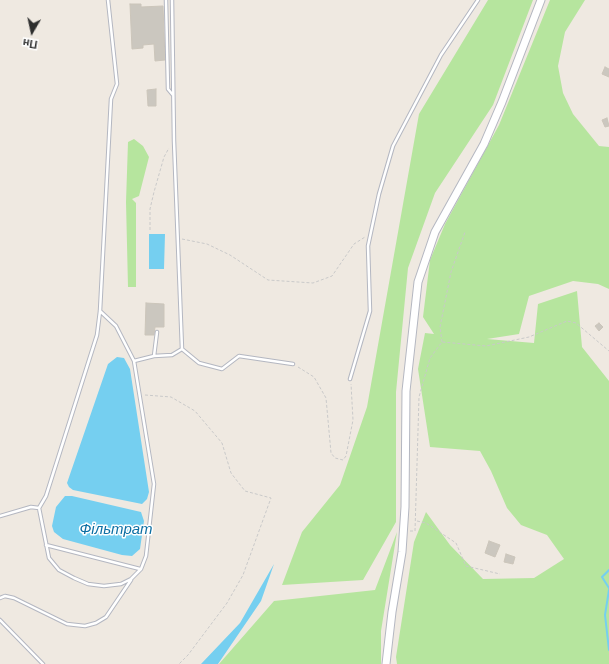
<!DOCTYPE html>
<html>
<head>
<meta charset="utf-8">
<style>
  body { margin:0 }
  #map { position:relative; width:609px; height:664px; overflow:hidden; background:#efe9e1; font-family:Barlow,sans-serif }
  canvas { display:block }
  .north { position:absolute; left:12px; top:12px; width:40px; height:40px; -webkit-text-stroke:3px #fff; paint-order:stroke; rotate:189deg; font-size:11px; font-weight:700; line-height:16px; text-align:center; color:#2e2e2e }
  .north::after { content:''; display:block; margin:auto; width:14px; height:18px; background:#2e2e2e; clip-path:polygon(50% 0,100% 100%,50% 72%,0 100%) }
</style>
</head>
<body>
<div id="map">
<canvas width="609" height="664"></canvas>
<div class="north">Пн</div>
</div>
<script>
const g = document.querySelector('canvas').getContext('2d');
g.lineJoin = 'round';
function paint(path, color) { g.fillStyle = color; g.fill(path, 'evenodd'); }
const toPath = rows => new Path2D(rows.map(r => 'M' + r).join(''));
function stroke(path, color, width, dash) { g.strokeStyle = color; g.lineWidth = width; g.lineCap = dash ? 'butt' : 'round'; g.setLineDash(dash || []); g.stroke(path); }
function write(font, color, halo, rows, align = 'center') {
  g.font = font + ' Barlow,sans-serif'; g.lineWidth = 3; g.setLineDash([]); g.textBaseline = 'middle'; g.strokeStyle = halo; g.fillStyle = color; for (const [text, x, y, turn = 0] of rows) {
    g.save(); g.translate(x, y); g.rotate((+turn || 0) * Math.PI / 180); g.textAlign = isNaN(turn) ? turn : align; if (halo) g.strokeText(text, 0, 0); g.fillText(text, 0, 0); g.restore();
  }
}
const green = toPath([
  [488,0,533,0,493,105,435,193,408,268,396,392,396,522,363,580,282,585,302,532,340,485,367,407,419,114],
  [550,0,585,0,565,32,558,66,563,93,573,114,599,146,609,147,609,289,598,284,573,281,529,296,519,334,487,339,534,343,538,304,577,291,582,347,609,381,609,664,397,664,396,657,414,542,426,512,450,545,483,579,534,578,564,559,547,535,521,525,507,508,491,471,480,451,430,447,418,369,425,333,434,334,423,317,430,260,445,224,499,125],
  [134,139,143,146,149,157,139,196,132,199,136,203,136,287,128,287,126,202,128,142],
  [397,532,381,631,381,664,219,664,274,601,375,590]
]);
const water = toPath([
  [149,234,165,234,164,269,149,269],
  [117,357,124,358,130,369,149,492,147,499,142,504,73,490,69,487,67,483,108,364],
  [65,496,72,496,141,512,144,521,140,549,132,556,122,555,63,539,54,532,52,526,56,507],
  [274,564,261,601,218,664,201,664,240,623]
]);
const stream = toPath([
  [609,570,602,577,609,588],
  [609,590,605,615,609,650]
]);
const building = toPath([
  [130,4,141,4,141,7,163,6,165,60,155,61,154,44,143,45,143,48,132,49,130,4],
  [605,67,609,69,609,77,602,74,605,67],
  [156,89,156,106,148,106,147,90,156,89],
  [607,118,609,126,605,127,602,120,607,118],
  [146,303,164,304,164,327,155,327,154,335,145,335,146,303],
  [599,323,603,327,599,331,595,326,599,323],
  [489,541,500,545,495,557,485,553,489,541],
  [506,554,515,557,513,564,504,562,506,554]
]);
const path = toPath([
  [150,230,150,209,154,192,164,157,169,148],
  [182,239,207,244,230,255,268,280,313,283,332,276,354,244,365,237],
  [442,342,440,327,451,272,465,232],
  [298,367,314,377,326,398,331,453,335,458,343,460,346,456,353,420,351,384],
  [145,395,171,397,195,411,222,443,231,473,245,491,271,498,243,575,227,603,188,655,179,664],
  [417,521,426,523,456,543,466,566,500,574],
  [410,531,415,531,419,397,430,358,442,342,486,346,529,337,567,321,576,323,609,351]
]);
const lane = toPath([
  [166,0,168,89,173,95],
  [172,0,174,141,182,349,199,363,222,369,239,356,293,364],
  [100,311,116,326,134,361,154,484,146,556,141,569,131,579,121,584,104,586,88,584,74,578,59,570,49,558,39,508,46,496,97,335,100,311,111,99,117,84,108,0],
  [154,356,157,332],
  [134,361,154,356,172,355,182,349],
  [350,379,370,311,368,246,379,194,393,146,441,55,478,0],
  [0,516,31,507,39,508],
  [46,545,140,569],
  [0,598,5,596,14,598,67,624,85,626,96,623,106,617,131,580],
  [0,620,43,664]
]);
const secondary = toPath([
  [386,664,392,612,402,552,405,507,406,391,418,282,435,232,484,144,502,102,541,0]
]);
const waterNames = [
  ["Фільтрат",116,529]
];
paint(green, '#b6e59e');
paint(water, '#75cff0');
stroke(stream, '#75cff0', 2);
paint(building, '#cbc7bf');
stroke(building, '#cbc5ba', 1);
stroke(lane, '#b4b7c1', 4.5);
stroke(secondary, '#b4b7c1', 9);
stroke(path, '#c9c9c9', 1, [3, 2]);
stroke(lane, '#fff', 2.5);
stroke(secondary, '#fff', 7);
write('italic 15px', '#0d6fa3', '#fff', waterNames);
</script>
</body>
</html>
